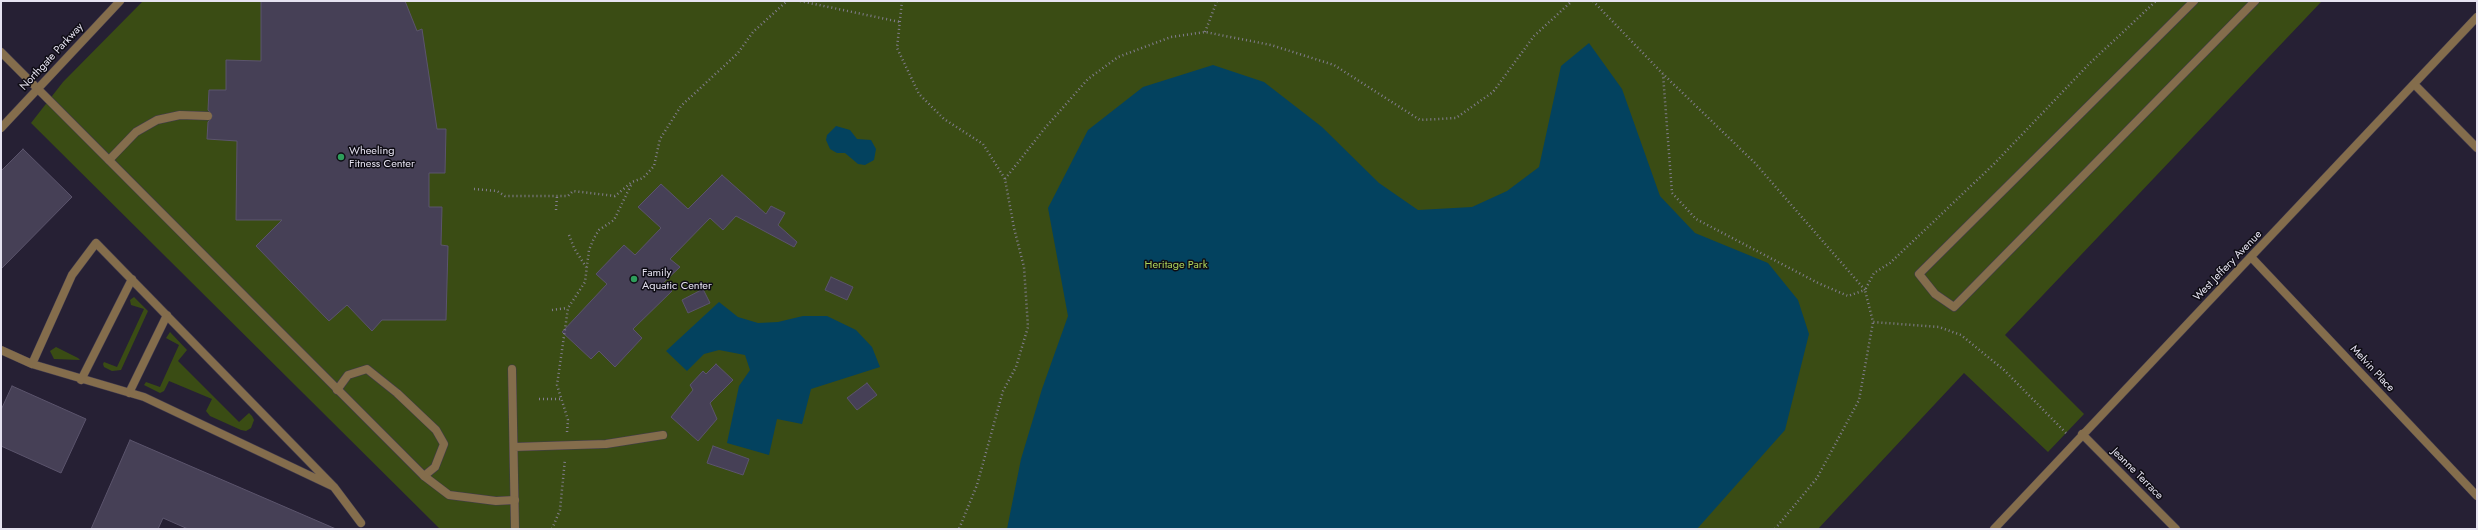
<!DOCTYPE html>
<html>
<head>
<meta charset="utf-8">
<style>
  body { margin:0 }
  #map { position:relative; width:2478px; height:530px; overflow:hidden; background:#262034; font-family:Jost,sans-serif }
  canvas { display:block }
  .frame { position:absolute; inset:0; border:2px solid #e6e3f1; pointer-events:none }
</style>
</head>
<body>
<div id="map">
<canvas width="2478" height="530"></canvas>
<div class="frame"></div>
</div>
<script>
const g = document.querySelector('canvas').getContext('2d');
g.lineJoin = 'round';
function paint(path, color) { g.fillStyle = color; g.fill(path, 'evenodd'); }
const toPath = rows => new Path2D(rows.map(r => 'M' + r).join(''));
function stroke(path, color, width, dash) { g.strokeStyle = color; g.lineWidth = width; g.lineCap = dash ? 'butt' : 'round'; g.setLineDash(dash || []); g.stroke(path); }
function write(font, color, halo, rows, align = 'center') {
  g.font = font + ' Jost,sans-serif'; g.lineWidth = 3; g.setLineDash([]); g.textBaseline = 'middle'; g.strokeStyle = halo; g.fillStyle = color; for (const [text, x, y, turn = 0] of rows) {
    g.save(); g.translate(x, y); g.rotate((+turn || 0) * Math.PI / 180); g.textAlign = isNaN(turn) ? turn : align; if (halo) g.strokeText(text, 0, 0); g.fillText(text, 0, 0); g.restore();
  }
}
const green = toPath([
  [143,1,2322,1,2005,335,2084,414,2048,452,1964,373,1818,529,440,529,31,123,63,82],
  [134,297,148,311,121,370,112,371,104,367,103,364,104,362,117,367,144,309,131,305,130,300],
  [170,332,187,350,178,361,239,422,249,413,252,416,254,420,251,428,246,431,241,430,210,416,206,411,212,399,169,381,164,391,160,393,144,385,146,382,160,387,179,345,166,338],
  [56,347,78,358,80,360,54,359,50,351]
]);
const water = toPath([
  [1589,43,1622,89,1660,196,1695,233,1768,263,1798,300,1809,334,1785,430,1697,529,1007,529,1021,459,1042,389,1068,316,1048,208,1088,130,1143,87,1213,65,1264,82,1322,127,1379,183,1418,210,1472,207,1507,191,1539,167,1561,66],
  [836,126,850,130,857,139,871,140,876,149,874,160,865,165,858,164,845,153,837,153,830,149,826,140,827,135],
  [719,302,738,317,758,323,778,322,803,316,827,316,856,330,872,347,880,367,811,389,802,424,777,419,769,455,727,443,739,386,750,370,745,355,719,350,704,354,687,371,666,351]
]);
const building = toPath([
  [261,1,405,1,417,31,422,29,437,129,446,129,445,173,429,173,429,207,442,207,441,245,448,246,446,320,382,320,372,331,347,305,329,321,256,246,282,220,236,220,237,141,207,139,208,122,213,116,208,110,209,90,226,90,226,60,261,61,261,1],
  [23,149,72,197,1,269,1,171,23,149],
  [722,175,766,214,771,206,785,213,778,225,797,242,794,247,736,216,723,230,710,218,670,259,680,267,663,283,672,291,633,329,642,338,615,367,599,351,591,359,562,332,607,284,596,274,624,245,635,255,661,228,638,207,661,184,688,209,722,175],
  [831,277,853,287,847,300,825,290,831,277],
  [703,289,710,303,688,313,682,300,703,289],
  [716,364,733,380,710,403,717,419,698,441,671,417,693,390,690,385,703,371,706,374,716,364],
  [867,383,877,395,857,410,847,398,867,383],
  [12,386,86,419,61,473,1,446,1,410,12,386],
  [130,440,336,529,188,529,163,518,158,529,91,529,130,440],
  [713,446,749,459,743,475,707,463,713,446]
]);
const path = toPath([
  [800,1,900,22],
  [902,1,897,48,919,94,944,119,983,144,1005,179,1014,228,1024,267,1028,327,1016,367,1003,391,977,485,959,529],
  [1593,1,1663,74,1755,163,1865,290,1848,296,1818,283,1696,219,1672,193,1663,74],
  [1205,32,1217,1],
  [1005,179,1045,128,1088,79,1118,57,1171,37,1205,32,1271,45,1334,65,1420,120,1456,118,1493,92,1534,36,1572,1],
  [474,189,497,191,505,196,568,196,573,191,615,196,632,182,643,178,654,166,660,139,681,106,738,53,753,32,787,1],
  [556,210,557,196],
  [569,235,574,248,586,267],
  [552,310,567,308],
  [539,399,561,399],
  [567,432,568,420,557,385,568,308,585,282,589,250,594,238,599,230,614,220,632,183],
  [2066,433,2004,370,1961,335,1939,327,1873,322,1865,290,1874,273,1890,263,1993,165,2089,64,2156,1],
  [552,529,560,510,565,459],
  [1775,529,1817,478,1859,400,1873,322]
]);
const service = toPath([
  [2194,1,1919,274,1935,294,1954,307,2255,1],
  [1,128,120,1],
  [109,160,136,132,157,120,180,115,208,116],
  [1,350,32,364,144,397,334,487,96,243,72,275,32,364],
  [512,369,515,529],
  [81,380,132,279],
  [337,390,348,375,367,369,397,393,436,430,444,444,435,467,424,476],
  [129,393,167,315],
  [514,447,606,444,663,435],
  [334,487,361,523]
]);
const minor = toPath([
  [1,52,424,476,449,495,496,501,515,500],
  [2414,84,2477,148],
  [2251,257,2477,496],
  [2082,434,2176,529],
  [1994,529,2477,17]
]);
const markers = [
  [341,157,4,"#2e9e5b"],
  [634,279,4,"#2e9e5b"]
];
const streetNames = [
  ["Northgate Parkway",52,57,-47],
  ["West Jeffery Avenue",2228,266,-46],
  ["Melvin Place",2372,369,47],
  ["Jeanne Terrace",2137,474,45]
];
const poiNames = [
  ["Wheeling",349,151],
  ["Fitness Center",349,164],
  ["Family",642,273],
  ["Aquatic Center",642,286]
];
const parkNames = [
  ["Heritage Park",1176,265]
];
paint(green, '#3a4c14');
paint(water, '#03425f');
paint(building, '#464056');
stroke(building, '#5b546c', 1);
stroke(service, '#413b4e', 9);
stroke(minor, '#413b4e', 9);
stroke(path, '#837e90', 2.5, [1, 3]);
stroke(service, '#846d4c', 8);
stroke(minor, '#846d4c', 8);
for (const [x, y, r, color] of markers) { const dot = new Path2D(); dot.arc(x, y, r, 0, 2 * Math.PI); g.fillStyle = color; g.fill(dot); stroke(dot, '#0e0c14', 1.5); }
write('11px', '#e6e3f1', '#0e0c14', streetNames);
write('11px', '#e6e3f1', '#0e0c14', poiNames, 'left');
write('11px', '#acd55d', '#0e0c14', parkNames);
</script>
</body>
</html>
